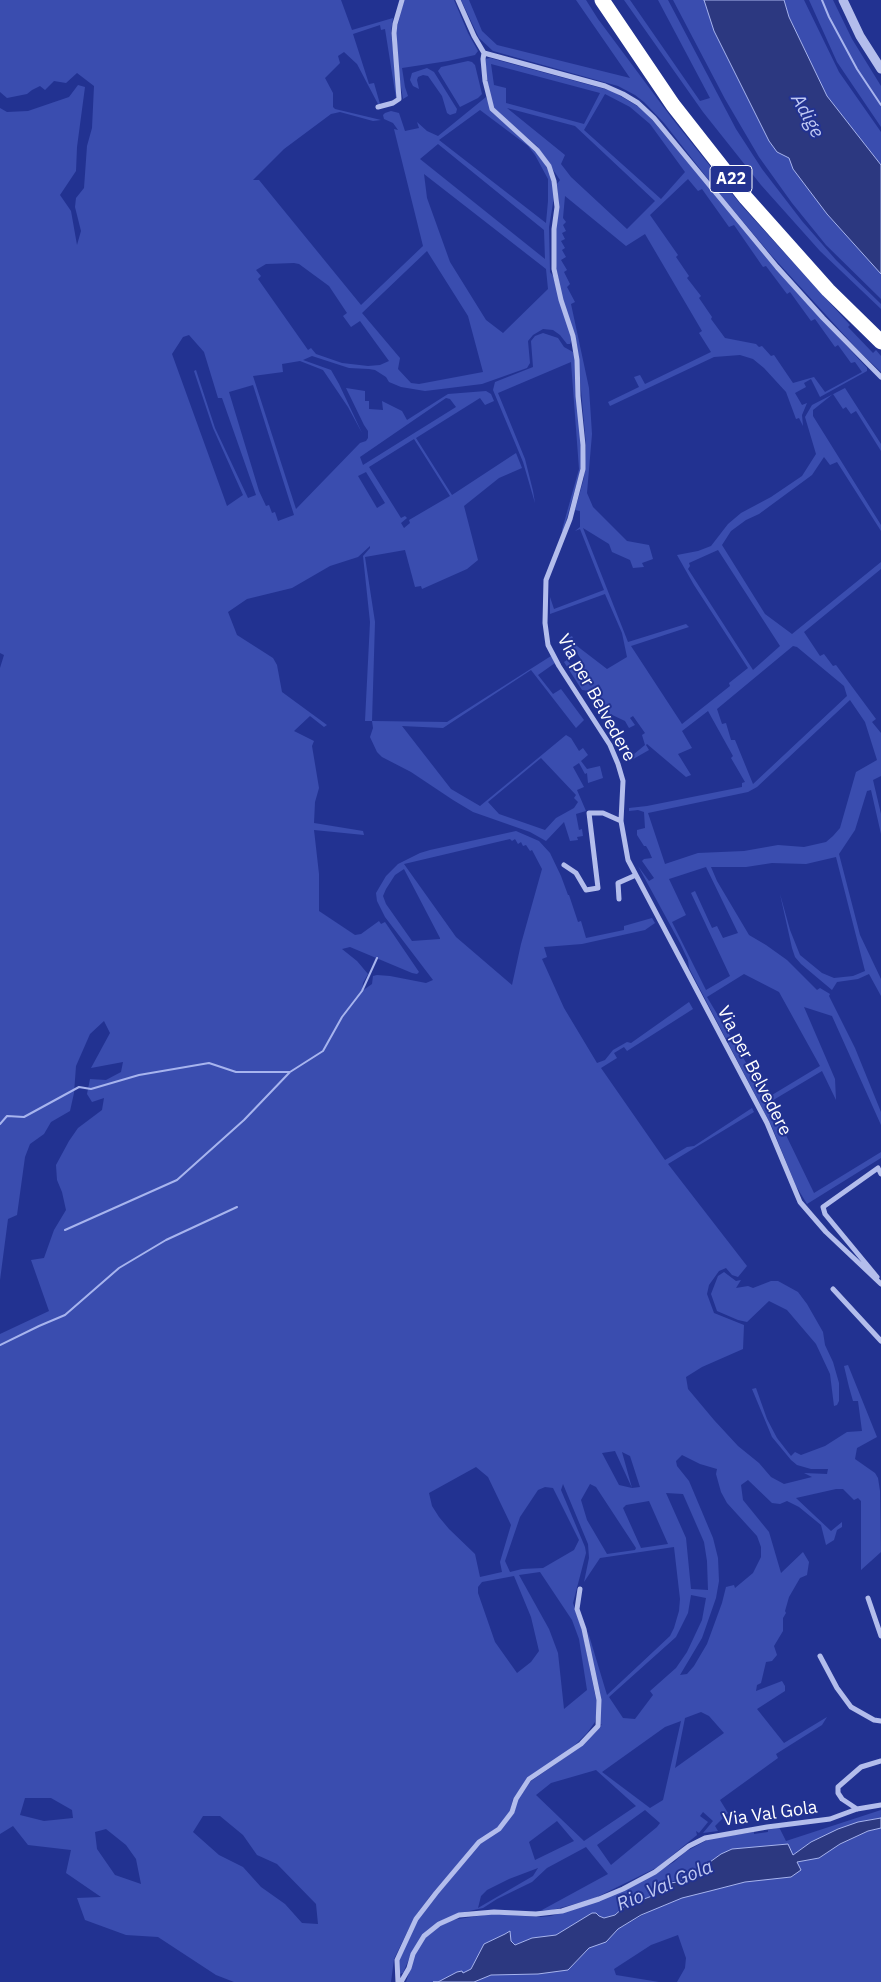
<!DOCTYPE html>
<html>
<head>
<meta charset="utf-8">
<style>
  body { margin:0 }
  canvas { display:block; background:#223291 }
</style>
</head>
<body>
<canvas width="881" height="1982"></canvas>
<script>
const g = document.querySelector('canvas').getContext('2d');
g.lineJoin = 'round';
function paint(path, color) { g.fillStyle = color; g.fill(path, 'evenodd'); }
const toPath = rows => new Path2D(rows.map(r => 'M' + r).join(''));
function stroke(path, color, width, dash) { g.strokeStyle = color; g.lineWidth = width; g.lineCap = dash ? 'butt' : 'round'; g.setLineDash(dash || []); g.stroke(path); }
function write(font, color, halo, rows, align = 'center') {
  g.font = font + ' "IBM Plex Sans",sans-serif'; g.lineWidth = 4; g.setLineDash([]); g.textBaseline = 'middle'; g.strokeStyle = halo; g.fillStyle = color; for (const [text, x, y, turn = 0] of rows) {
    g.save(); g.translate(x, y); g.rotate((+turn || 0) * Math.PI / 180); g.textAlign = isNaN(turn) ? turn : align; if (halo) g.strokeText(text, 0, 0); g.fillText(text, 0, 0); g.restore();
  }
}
const green = toPath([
  [0,0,341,0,352,30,393,18,391,32,397,84,396,98,385,29,381,30,380,25,353,34,369,84,374,83,380,104,378,104,357,64,344,52,338,56,340,63,325,78,333,93,333,107,335,109,381,120,373,121,340,112,331,114,284,149,253,180,259,180,361,305,423,246,394,129,398,130,393,123,384,119,383,115,385,113,391,111,399,113,405,131,419,128,417,122,427,131,438,136,486,97,493,113,531,146,543,161,551,175,554,197,549,227,550,272,553,276,572,339,570,344,567,344,560,335,553,330,543,329,533,335,528,341,530,363,527,368,482,384,425,391,401,387,389,382,386,377,375,370,369,369,349,368,312,356,303,360,331,370,339,384,362,433,348,407,323,370,300,361,282,364,283,372,253,376,296,509,360,443,366,441,368,438,368,431,364,425,346,388,365,391,365,401,369,401,369,409,383,410,382,401,402,411,407,420,448,394,486,391,491,394,494,401,485,405,480,398,416,438,452,495,516,453,522,468,499,478,464,506,478,560,467,569,422,589,421,586,415,587,405,550,365,557,375,622,372,721,447,722,551,656,555,663,538,675,553,694,561,689,584,720,576,728,531,670,443,728,402,726,451,789,480,806,566,735,571,738,579,751,583,748,588,755,581,761,587,769,600,766,603,778,588,783,587,773,585,774,579,763,573,767,584,787,577,790,586,811,576,814,579,830,582,829,583,836,577,837,578,840,570,841,564,822,546,841,530,832,473,812,453,800,411,772,382,757,377,752,370,737,373,728,372,721,365,721,370,622,363,556,370,548,370,546,358,557,330,566,292,588,247,599,228,612,237,635,273,658,277,665,282,692,327,725,324,727,310,716,294,731,314,741,312,746,319,788,315,802,314,823,363,831,364,835,314,830,319,874,319,911,355,935,361,934,379,921,381,924,385,922,419,972,417,974,412,973,350,947,342,949,357,961,368,974,363,983,362,991,372,984,373,976,377,975,390,976,426,983,433,980,385,917,377,901,376,893,386,876,398,864,420,853,430,850,516,831,539,841,550,853,561,876,568,895,569,895,578,922,581,921,586,938,624,930,624,926,652,918,655,923,645,930,582,944,544,947,547,957,542,959,564,1008,597,1063,605,1060,613,1050,627,1042,631,1043,689,1002,693,1009,627,1051,624,1047,614,1053,617,1058,601,1068,665,1160,687,1147,694,1146,752,1108,754,1112,668,1164,747,1266,738,1277,732,1275,726,1268,719,1271,709,1285,707,1294,714,1313,744,1325,743,1349,702,1367,686,1377,688,1389,714,1420,738,1446,759,1463,771,1477,784,1484,812,1477,804,1473,827,1474,828,1469,811,1469,797,1465,791,1460,772,1437,752,1389,756,1388,767,1419,777,1438,791,1456,795,1452,801,1455,825,1446,847,1432,862,1431,858,1401,853,1401,849,1387,844,1366,848,1365,877,1437,857,1448,855,1459,875,1473,878,1478,880,1491,881,1552,861,1570,861,1501,858,1498,854,1500,843,1489,836,1489,796,1498,831,1531,842,1522,842,1527,837,1530,834,1540,826,1545,821,1525,799,1507,787,1501,780,1504,772,1503,748,1480,741,1485,743,1500,769,1532,781,1573,803,1552,809,1562,807,1575,800,1578,789,1597,785,1611,786,1613,783,1618,783,1631,774,1646,777,1655,772,1661,766,1662,761,1683,757,1685,756,1691,782,1681,785,1686,785,1691,757,1709,784,1743,827,1717,822,1725,776,1754,778,1758,720,1800,728,1813,715,1826,718,1831,703,1833,713,1821,703,1812,700,1816,708,1822,699,1833,696,1831,697,1835,658,1867,593,1899,549,1911,542,1910,608,1874,586,1847,547,1868,532,1882,497,1899,483,1908,460,1913,438,1922,411,1954,403,1973,400,1974,399,1960,418,1919,438,1894,480,1843,501,1830,514,1813,518,1799,531,1781,583,1745,602,1724,599,1725,588,1632,607,1695,670,1636,674,1628,679,1611,680,1599,674,1547,600,1558,584,1582,589,1558,588,1544,563,1484,561,1490,585,1547,586,1553,573,1603,582,1630,596,1699,597,1713,595,1722,587,1733,574,1746,526,1781,513,1799,510,1811,498,1827,476,1843,431,1895,414,1918,394,1959,391,1982,234,1982,216,1975,158,1937,126,1935,85,1920,77,1898,101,1897,66,1873,71,1850,28,1845,13,1826,0,1834,0,1334,49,1311,31,1260,44,1258,54,1230,66,1210,62,1192,57,1180,56,1165,69,1141,78,1128,102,1110,104,1098,92,1102,87,1094,90,1079,106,1080,121,1072,123,1062,91,1068,110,1033,104,1021,90,1034,76,1066,74,1093,70,1111,51,1122,44,1134,30,1144,25,1157,17,1215,8,1219,0,1280,0,668,4,655,0,653,0,108,7,112,28,111,69,97,78,85,85,87,77,147,76,171,60,195,71,211,77,245,81,231,75,207,76,198,84,188,87,146,92,128,94,86,77,73,66,83,54,81,45,90,40,86,32,90,27,94,7,98,0,92],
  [480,110,528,146,535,155,548,179,548,201,546,223,439,140],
  [438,144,544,230,545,259,420,159],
  [424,174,546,269,548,289,503,333,486,320,450,262,427,198],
  [427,251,468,316,483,372,419,384,411,383,398,369,400,358,362,313],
  [294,263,299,264,329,286,347,313,343,316,351,327,360,321,389,361,380,365,368,366,342,363,316,354,311,348,308,350,258,279,261,276,256,270,266,264],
  [189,335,204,352,218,398,222,398,256,495,248,498,215,428,196,370,194,371,213,428,243,495,227,506,172,354,183,337],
  [253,385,294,515,278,521,275,512,272,513,269,505,266,506,259,491,229,392],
  [446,398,450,399,456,407,363,465,360,457],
  [414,439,450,496,409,520,410,523,404,528,401,523,407,518,405,516,401,518,369,467],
  [366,472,385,503,377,508,358,476],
  [541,758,576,795,574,798,578,802,574,808,556,818,545,830,499,814,488,802],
  [510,839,512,841,515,839,518,844,521,842,523,846,526,845,530,851,532,850,542,869,521,944,512,985,456,937,404,864],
  [404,869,440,938,440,939,412,941,386,904,383,896,386,889,395,875],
  [615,1451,632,1488,619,1485,602,1453],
  [622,1452,630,1456,640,1487,632,1488],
  [682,1455,700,1464,717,1469,716,1474,721,1492,727,1503,757,1536,761,1547,761,1557,753,1573,735,1588,734,1585,726,1587,722,1603,707,1644,694,1666,687,1674,680,1675,702,1638,716,1598,719,1581,718,1558,713,1538,689,1481,677,1466,676,1461],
  [476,1467,488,1477,511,1525,500,1562,502,1572,480,1577,475,1554,449,1529,439,1517,432,1506,429,1493],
  [590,1484,596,1487,636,1548,635,1550,607,1554,587,1520,581,1500],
  [545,1487,553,1488,579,1540,574,1550,543,1568,522,1569,510,1572,505,1561,520,1517,538,1490],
  [666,1493,683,1494,704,1542,707,1561,708,1590,691,1589,686,1538],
  [649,1501,668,1544,641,1548,623,1508,626,1505],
  [540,1572,572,1620,579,1639,587,1690,564,1709,558,1653,549,1629,519,1575],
  [514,1576,531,1617,539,1651,531,1662,517,1673,495,1642,478,1593,478,1587,482,1582],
  [691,1595,706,1598,702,1620,687,1652,676,1668,650,1691,653,1695,635,1719,623,1718,609,1697,676,1637,688,1613],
  [701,1712,709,1716,724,1733,675,1768,685,1718],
  [681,1721,663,1800,650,1808,602,1772,665,1727],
  [596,1770,636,1806,584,1841,536,1795,551,1783],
  [25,1798,51,1798,72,1810,73,1818,44,1821,20,1815],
  [645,1810,660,1823,657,1827,611,1865,597,1845],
  [203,1816,220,1816,243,1835,257,1855,277,1864,316,1904,318,1924,302,1923,285,1904,261,1887,243,1867,219,1855,193,1832],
  [557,1821,574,1841,535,1860,529,1842],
  [106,1829,126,1845,136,1859,141,1884,115,1875,97,1849,95,1832],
  [538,1868,533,1876,478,1908,481,1896,487,1890,509,1879],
  [404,0,454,0,468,33,478,51,475,55,448,61,402,68,405,87,408,96,403,99,399,75,396,32],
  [461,0,469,0,482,31,497,45,630,78,576,0,586,0,598,19,671,117,741,205,850,325,848,327,873,353,876,350,881,356,881,372,859,351,771,255,719,193,664,123,644,102,635,95,618,86,493,51,479,38],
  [624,0,630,0,700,101,710,98,658,0,668,0,736,129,762,169,802,221,836,260,881,304,881,309,820,251,761,185,703,112],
  [673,0,704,0,777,152,789,158,793,169,827,214,881,274,881,299,826,245,792,203,759,157,725,99],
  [784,0,804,0,839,72,881,132,881,165,827,96,789,17],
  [809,0,833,0,852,39,881,86,881,127,837,62],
  [490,58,612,91,639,107,648,115,795,290,867,368,867,371,820,397,811,379,804,383,806,387,795,393,802,405,807,403,802,415,803,426,799,418,796,419,786,392,764,368,753,359,740,355,714,357,610,406,608,402,639,387,634,377,640,375,645,384,711,352,699,333,702,331,645,234,626,246,565,196,563,218,566,222,563,225,566,231,562,233,565,239,561,241,565,248,562,250,566,257,561,260,567,270,564,272,570,284,567,287,575,302,571,304,589,388,592,434,587,493,593,507,627,541,649,545,653,559,642,563,644,567,633,568,630,560,612,552,609,544,583,528,628,642,686,624,689,627,631,646,682,724,730,686,729,683,748,668,694,585,677,555,698,551,711,546,728,524,741,513,771,497,802,476,816,454,805,417,812,405,845,388,881,444,881,451,856,411,851,414,846,407,843,409,833,394,813,410,813,416,881,525,881,531,837,462,830,465,824,457,812,475,759,514,746,520,731,531,722,545,765,614,792,634,881,562,881,569,804,632,820,656,824,654,833,666,836,665,876,719,872,722,881,733,881,776,873,780,881,814,881,834,871,790,867,791,855,830,839,854,860,935,881,979,881,996,869,974,858,979,837,982,832,990,801,964,795,957,792,948,780,894,790,930,800,955,822,973,834,978,853,976,865,971,836,857,806,864,772,863,746,867,711,867,717,881,749,935,766,945,787,960,817,990,820,988,830,994,829,996,855,1048,881,1112,881,1125,832,1016,804,1007,835,1079,836,1100,822,1071,770,1102,814,1193,881,1152,881,1158,807,1204,796,1186,772,1127,689,968,688,960,680,943,638,866,649,881,654,878,642,861,644,859,652,858,649,851,646,846,644,846,637,835,637,830,645,828,644,812,638,810,629,811,629,808,647,806,742,787,742,783,745,782,731,758,733,756,708,711,682,731,692,748,678,754,691,775,686,777,647,744,646,745,649,750,628,762,628,759,645,745,642,735,645,733,633,716,630,718,635,725,629,728,625,721,604,711,597,705,601,700,591,691,582,690,564,662,567,660,576,671,585,666,568,638,572,636,577,646,607,669,627,657,622,633,605,594,550,614,550,597,554,609,604,590,580,529,575,531,580,527,580,511,575,510,584,478,586,445,577,345,563,302,556,266,556,228,559,206,557,184,560,180,537,146,500,115,494,108,489,92,485,59],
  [491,64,600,93,584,124,506,103,506,88,494,85],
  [605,94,630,107,650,124,685,172,661,199,584,130],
  [507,108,575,126,655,201,627,229,571,177,561,164,565,155],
  [688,179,698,191,702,189,729,227,734,225,763,267,766,266,787,294,790,292,811,321,815,319,835,347,838,345,851,363,855,362,862,372,825,392,814,377,793,383,774,355,771,356,762,346,759,347,756,344,725,338,711,319,712,317,699,298,701,296,687,278,689,276,676,257,678,255,650,215],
  [718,550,780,646,753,670,688,569,690,566,689,563],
  [793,646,797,647,844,686,847,696,753,784,735,740,731,740,726,723,722,724,717,709],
  [850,700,865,722,877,760,856,772,840,828,833,836,826,842,804,847,778,845,744,851,698,853,665,864,648,813,748,792,757,787],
  [706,867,738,933,723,938,717,926,712,928,695,891,691,893,730,976,706,990,672,922,686,915,669,879],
  [744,974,779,992,820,1066,767,1098,707,997],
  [468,61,472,62,475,65,482,94,478,98,460,107,438,71,441,67],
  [427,68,434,72,457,109,456,113,450,115,447,113,442,96,428,76,423,75,418,77,417,80,419,89,413,86,410,80,412,73],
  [543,333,558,338,564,347,573,352,575,357,581,447,581,468,563,532,562,530,579,469,571,362,498,393,525,459,533,491,535,503,523,462,493,390,495,382,533,367,531,341,535,336],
  [724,1272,736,1281,741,1280,736,1288,748,1286,753,1288,771,1281,778,1281,798,1292,807,1304,823,1332,825,1345,833,1362,839,1383,839,1401,837,1405,834,1406,830,1374,816,1344,787,1310,769,1301,747,1322,738,1320,717,1311,711,1294,718,1276],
  [881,1810,881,1818,858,1822,811,1842,793,1855,721,1854,692,1875,671,1882,652,1896,625,1906,615,1915,604,1918,592,1913,556,1935,532,1938,515,1945,511,1941,510,1932,505,1934,484,1944,471,1969,463,1973,457,1972,438,1982,406,1982,415,1954,425,1938,440,1926,452,1920,491,1914,541,1917,551,1916,578,1908,649,1877,674,1862,685,1852,709,1839,754,1832,754,1834,768,1832,768,1830,779,1827,786,1841],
  [881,1828,881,1982,677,1982,685,1968,686,1958,678,1935,651,1945,614,1969,616,1975,659,1982,474,1982,491,1975,538,1974,568,1970,589,1948,605,1942,618,1929,650,1911,682,1898,745,1882,797,1862,819,1858,840,1844,868,1831]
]);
const water = toPath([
  [704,0,784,0,789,17,827,96,881,165,881,274,827,214,793,169,789,158,777,152,769,141,714,31,704,0],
  [881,1818,881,1828,868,1831,840,1844,819,1858,797,1862,801,1870,791,1877,745,1882,710,1891,682,1898,641,1915,618,1929,606,1942,589,1948,568,1970,538,1974,491,1975,474,1982,433,1982,438,1982,457,1972,462,1971,463,1973,471,1969,484,1944,505,1934,510,1931,511,1941,515,1945,532,1938,556,1935,592,1913,596,1913,599,1916,604,1918,615,1915,625,1906,652,1896,656,1892,659,1887,664,1884,677,1882,692,1875,721,1854,732,1849,788,1844,793,1855,811,1842,838,1829,858,1822,881,1818]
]);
const stream = toPath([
  [822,0,829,17,857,69,881,105],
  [0,1124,7,1116,24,1117,79,1087,91,1089,139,1075,209,1063,236,1072,290,1072],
  [65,1230,177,1180,244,1120,290,1072,323,1051,342,1017,362,991,377,958],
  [0,1345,39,1326,65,1315,119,1268,166,1240,237,1207]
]);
const minor = toPath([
  [458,0,474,36,484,53,605,86,623,94,638,103,654,118,777,267,823,318,881,377],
  [484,53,483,59,485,81,492,109,537,150,549,166,554,181,557,207,554,229,554,269,561,300,573,336,577,360,578,396,583,445,583,469,570,519,546,580,545,623,548,645,559,666,610,745,618,764,623,781,621,821,628,860,767,1123,800,1202,826,1232,881,1284],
  [378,107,393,103,399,99,394,33,395,24,402,0],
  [564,865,576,873,586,890,598,888,589,813,603,813,621,821],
  [619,899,618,883,636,875],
  [877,1277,825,1214,823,1207,878,1168,881,1174],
  [833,1289,881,1341],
  [868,1598,881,1636],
  [820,1656,837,1688,851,1707,874,1720,881,1721],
  [857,1809,842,1799,838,1793,838,1787,861,1767,881,1761],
  [398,1982,397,1960,416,1919,436,1893,479,1842,499,1829,512,1812,516,1799,529,1779,581,1744,598,1726,599,1700,584,1629,577,1609,580,1589],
  [401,1982,409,1968,413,1954,424,1936,439,1924,459,1915,494,1912,536,1914,562,1911,599,1899,623,1889,655,1872,689,1846,705,1838,767,1827,830,1819,857,1809,881,1805]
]);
const tertiary = toPath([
  [843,0,860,36,881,69]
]);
const motorway = toPath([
  [602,0,673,105,746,198,828,290,881,342]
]);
const shields = [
  [731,179,42]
];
const shieldNames = [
  ["A22",731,179]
];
const streetNames = [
  ["Via per Belvedere",596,698,61],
  ["Via per Belvedere",754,1071,63],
  ["Via Val Gola",770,1814,-8]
];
const waterNames = [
  ["Adige",807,116,61],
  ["Rio Val Gola",665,1886,-23]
];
paint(green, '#3a4daf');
paint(water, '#2c3880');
stroke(water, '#a7b4ee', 1);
stroke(stream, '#a7b4ee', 2);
stroke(minor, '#b3bdec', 5);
stroke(tertiary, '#b3bdec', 9);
stroke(motorway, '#fff', 15);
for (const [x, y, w] of shields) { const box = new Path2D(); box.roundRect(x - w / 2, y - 13.5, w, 27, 4); g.fillStyle = '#223291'; g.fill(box); stroke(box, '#fff', 1); }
write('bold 16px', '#fff', null, shieldNames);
write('18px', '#fff', '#223291', streetNames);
write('italic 19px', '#bfc8f3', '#223291', waterNames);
</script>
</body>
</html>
